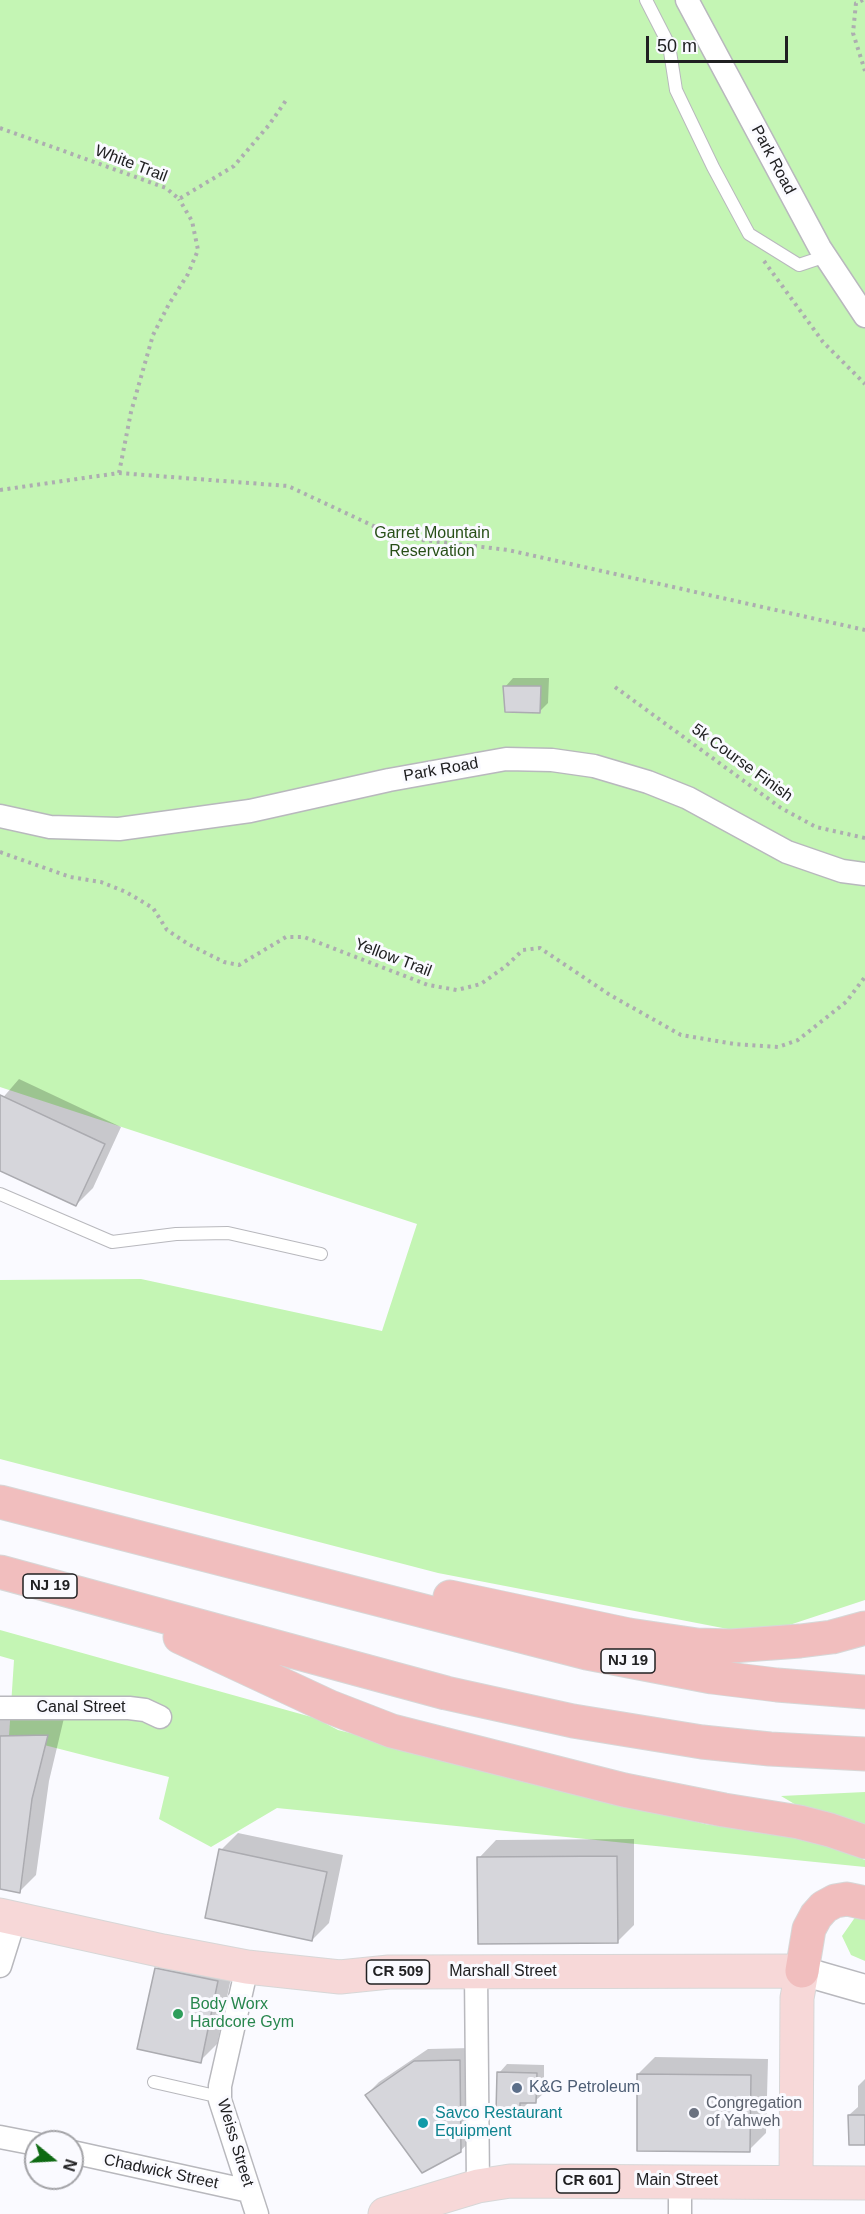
<!DOCTYPE html>
<html>
<head>
<meta charset="utf-8">
<style>
  body { margin:0 }
  #map { position:relative; width:865px; height:2214px; overflow:hidden; background:#fafaff; font-family:Arial,sans-serif }
  canvas { display:block }
  .north { position:absolute; left:24px; top:2130px; width:60px; height:60px; box-sizing:border-box; background:#fafaff; border:2px solid #a3a3a7; border-radius:50%; rotate:108deg; font-size:16px; font-weight:700; line-height:24px; text-align:center; color:#202022 }
  .north::after { content:''; display:block; margin:auto; width:21px; height:27px; background:#0e6a13; clip-path:polygon(50% 0,100% 100%,50% 72%,0 100%) }
  .scale { position:absolute; left:646px; top:36px; width:142px; height:27px; box-sizing:border-box; border:3px solid #202022; border-top:0; padding-left:8px; font-size:18px; line-height:21px; white-space:nowrap; color:#202022; -webkit-text-stroke:4px #fafaff; paint-order:stroke }
</style>
</head>
<body>
<div id="map">
<canvas width="865" height="2214"></canvas>
<div class="north">N</div>
<div class="scale">50 m</div>
</div>
<script>
const g = document.querySelector('canvas').getContext('2d');
g.lineJoin = 'round';
function paint(path, color) { g.fillStyle = color; g.fill(path, 'evenodd'); }
const toPath = rows => new Path2D(rows.map(r => 'M' + r).join(''));
function stroke(path, color, width, dash) { g.strokeStyle = color; g.lineWidth = width; g.lineCap = dash ? 'butt' : 'round'; g.setLineDash(dash || []); g.stroke(path); }
function write(font, color, halo, rows, align = 'center') {
  g.font = font + ' Arial,sans-serif'; g.lineWidth = 6; g.setLineDash([]); g.textBaseline = 'middle'; g.strokeStyle = halo; g.fillStyle = color; for (const [text, x, y, turn = 0] of rows) {
    g.save(); g.translate(x, y); g.rotate((+turn || 0) * Math.PI / 180); g.textAlign = isNaN(turn) ? turn : align; if (halo) g.strokeText(text, 0, 0); g.fillText(text, 0, 0); g.restore();
  }
}
const green = toPath([
  [0,0,865,0,865,1600,759,1635,438,1573,0,1459,0,1280,141,1279,382,1331,417,1224,0,1087],
  [0,1630,315,1718,338,1730,705,1824,818,1842,865,1860,865,1867,277,1808,211,1847,159,1819,169,1777,9,1736,14,1660,0,1656],
  [865,1792,865,1830,803,1809,781,1796],
  [856,1916,865,1920,865,1961,851,1955,842,1936]
]);
const shadow = toPath([
  [513,678,549,678,548,703,540,711,505,687],
  [19,1079,121,1127,93,1188,76,1205,0,1169,0,1101],
  [64,1718,49,1781,36,1875,19,1892,0,1888,0,1720],
  [238,1833,343,1855,329,1923,312,1940,221,1850],
  [634,1839,634,1925,617,1942,479,1858,496,1840],
  [173,1952,234,1964,217,2044,200,2061,156,1969],
  [472,2048,474,2138,460,2151,366,2095,379,2082,428,2049],
  [655,2057,768,2059,766,2133,749,2150,638,2074],
  [507,2064,544,2065,544,2093,535,2101,528,2103,520,2111,499,2073],
  [865,2079,865,2144,849,2115,858,2107,858,2086]
]);
const building = toPath([
  [503,686,541,686,540,713,505,712,503,686],
  [0,1095,105,1144,76,1206,0,1171,0,1095],
  [48,1735,32,1799,20,1893,0,1889,0,1736,48,1735],
  [219,1849,327,1872,312,1941,205,1918,219,1849],
  [617,1856,618,1943,478,1944,477,1857,617,1856],
  [155,1968,218,1981,201,2063,137,2049,155,1968],
  [460,2060,461,2152,422,2173,365,2095,414,2061,460,2060],
  [497,2072,537,2073,536,2103,520,2103,520,2113,496,2112,497,2072],
  [637,2074,751,2075,750,2152,637,2151,637,2074],
  [848,2115,865,2115,865,2145,849,2145,848,2115]
]);
const path = toPath([
  [863,0,856,3,853,33,865,71],
  [0,128,166,188,179,199,234,166,269,125,287,99],
  [764,261,823,342,865,384],
  [119,473,131,412,153,335,169,304,188,274,198,250,192,221,179,199],
  [0,490,119,473,288,486,397,537,508,550,865,630],
  [615,687,781,808,816,827,865,838],
  [0,852,70,877,101,882,126,892,153,908,167,930,188,944,224,962,239,965,286,937,304,937,428,985,457,990,481,984,506,966,523,950,540,948,610,995,681,1035,734,1044,778,1047,798,1040,846,1002,865,977]
]);
const service = toPath([
  [646,0,669,45,676,90,713,167,749,234,799,265,826,256],
  [0,1194,112,1242,176,1234,228,1233,321,1254],
  [154,2082,220,2097]
]);
const minor = toPath([
  [687,0,820,248,865,316],
  [0,816,50,827,119,829,250,811,389,780,506,759,552,760,594,766,648,782,688,798,787,852,842,871,865,874],
  [0,1708,129,1708,145,1710,160,1717],
  [0,1966,15,1918],
  [247,1967,220,2086,220,2100,257,2214],
  [476,1973,478,2186],
  [0,2137,36,2144],
  [72,2152,249,2191],
  [680,2182,680,2214]
]);
const tertiary = toPath([
  [802,1971,865,1989]
]);
const primary = toPath([
  [0,1915,163,1951,247,1967,340,1977,389,1972,802,1971,797,1998,796,2182],
  [385,2214,478,2186,510,2181,865,2183]
]);
const motorway = toPath([
  [0,1502,587,1653,712,1677,777,1685,865,1692],
  [0,1572,446,1693,573,1721,702,1742,770,1749,865,1754],
  [450,1597,629,1635,697,1645,731,1646,800,1641,832,1637,865,1628],
  [180,1637,330,1707,392,1731,624,1790,724,1810,799,1822,830,1830,865,1842],
  [802,1971,809,1929,816,1916,824,1907,835,1901,847,1899,865,1903]
]);
const markers = [
  [178,2014,6,"#2e9e5b"],
  [517,2088,6,"#5c6f8a"],
  [694,2113,6,"#6b7280"],
  [423,2123,6,"#0f9aa8"]
];
const shields = [
  [50,1586,54],
  [628,1661,54],
  [398,1972,63],
  [588,2181,63]
];
const shieldNames = [
  ["NJ 19",50,1586],
  ["NJ 19",628,1661],
  ["CR 509",398,1972],
  ["CR 601",588,2181]
];
const streetNames = [
  ["Park Road",773,160,62],
  ["White Trail",131,164,21],
  ["5k Course Finish",742,763,36],
  ["Park Road",441,770,-10],
  ["Yellow Trail",393,958,21],
  ["Canal Street",81,1708],
  ["Marshall Street",503,1972],
  ["Weiss Street",235,2143,73],
  ["Chadwick Street",161,2172,12],
  ["Main Street",677,2181]
];
const parkNames = [
  ["Garret Mountain",432,534],
  ["Reservation",432,552]
];
const leisureNames = [
  ["Body Worx",190,2005],
  ["Hardcore Gym",190,2023]
];
const serviceNames = [
  ["K&G Petroleum",529,2088]
];
const worshipNames = [
  ["Congregation",706,2104],
  ["of Yahweh",706,2122]
];
const cultureNames = [
  ["Savco Restaurant",435,2114],
  ["Equipment",435,2132]
];
paint(green, '#c4f5b4');
paint(shadow, '#0003');
paint(building, '#d6d6db');
stroke(building, '#ababb0', 1.5);
stroke(service, '#b8b8bd', 14);
stroke(minor, '#b8b8bd', 25);
stroke(tertiary, '#b8b8bd', 31);
stroke(primary, '#d7d7d7', 35);
stroke(motorway, '#d7d7d7', 35);
stroke(path, '#adadb0', 4, [3, 4.5]);
stroke(service, '#fff', 12);
stroke(minor, '#fff', 22);
stroke(tertiary, '#fff', 28);
stroke(primary, '#f7d8d8', 33);
stroke(motorway, '#f1bebe', 33);
for (const [x, y, r, color] of markers) { const dot = new Path2D(); dot.arc(x, y, r, 0, 2 * Math.PI); g.fillStyle = color; g.fill(dot); stroke(dot, '#fafaff', 2); }
for (const [x, y, w] of shields) { const box = new Path2D(); box.roundRect(x - w / 2, y - 12, w, 24, 4.5); g.fillStyle = '#fafaff'; g.fill(box); stroke(box, '#202022', 1.5); }
write('bold 15px', '#202022', null, shieldNames);
write('16px', '#202022', '#fafaff', streetNames);
write('16px', '#274f17', '#fafaff', parkNames);
write('16px', '#27864d', '#fafaff', leisureNames, 'left');
write('16px', '#4e5e75', '#fafaff', serviceNames, 'left');
write('16px', '#5b616d', '#fafaff', worshipNames, 'left');
write('16px', '#0d838f', '#fafaff', cultureNames, 'left');
</script>
</body>
</html>
